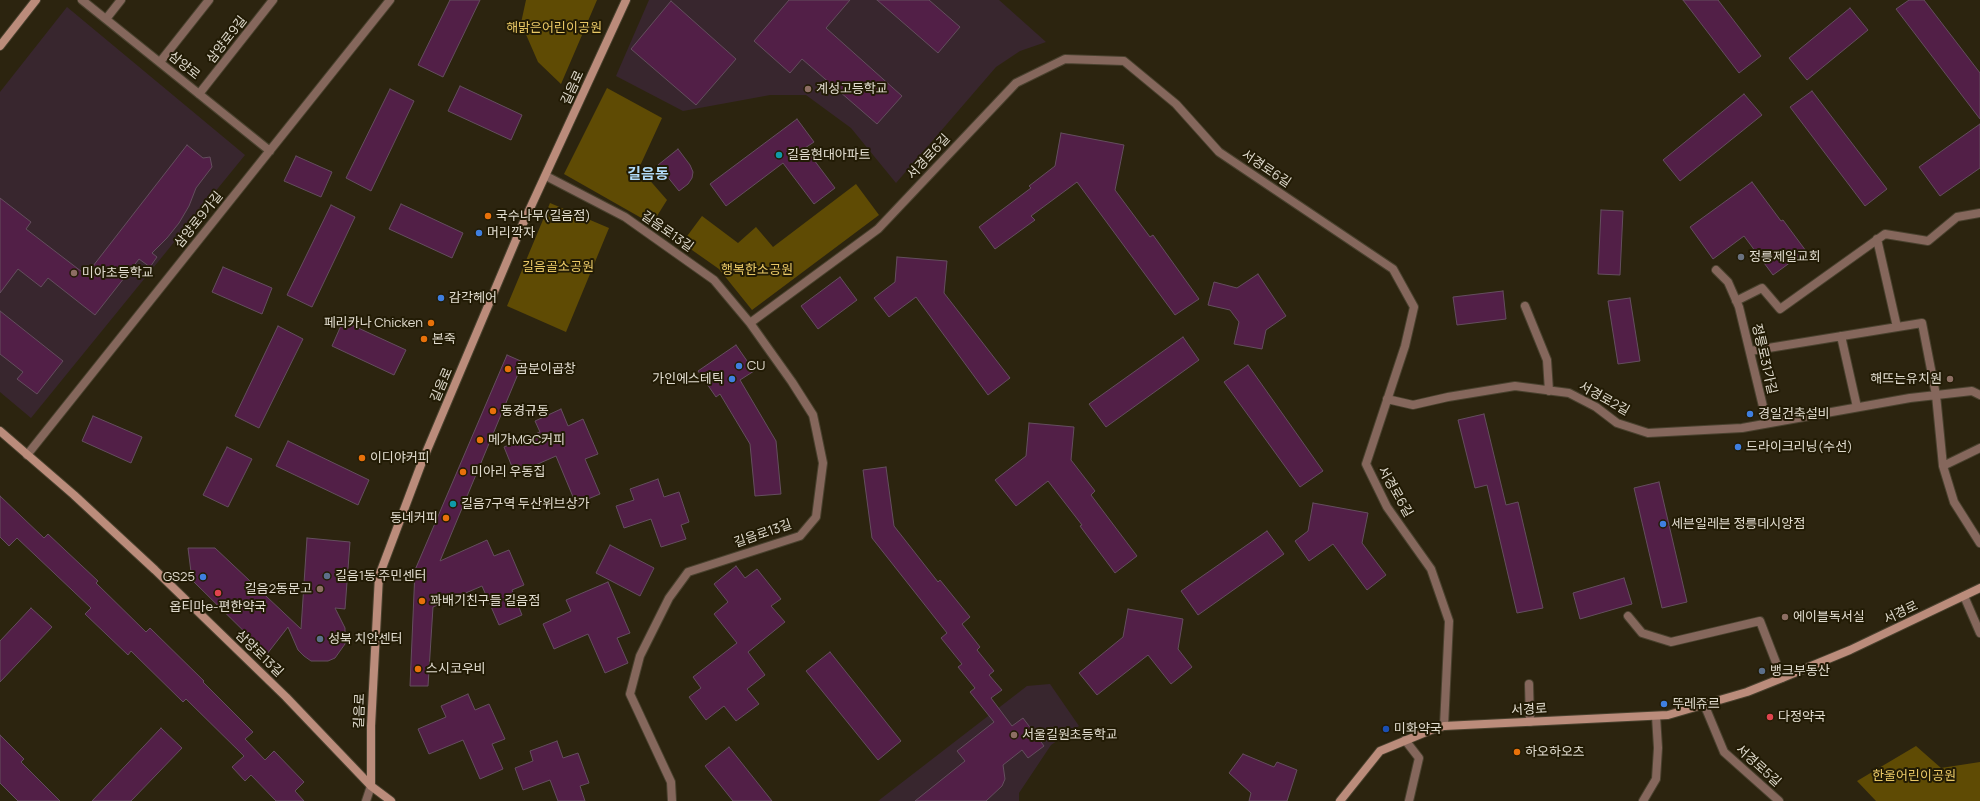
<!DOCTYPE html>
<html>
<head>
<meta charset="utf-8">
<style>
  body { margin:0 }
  canvas { display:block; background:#2c240f }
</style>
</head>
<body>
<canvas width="1980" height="801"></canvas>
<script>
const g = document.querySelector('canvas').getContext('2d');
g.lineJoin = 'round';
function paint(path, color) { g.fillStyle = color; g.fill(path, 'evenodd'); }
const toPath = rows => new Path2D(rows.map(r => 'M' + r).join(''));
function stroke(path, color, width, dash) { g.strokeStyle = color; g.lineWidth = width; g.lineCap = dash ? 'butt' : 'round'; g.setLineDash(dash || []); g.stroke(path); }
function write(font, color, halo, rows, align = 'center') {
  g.font = font + ' Manrope,"Noto Sans KR",sans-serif'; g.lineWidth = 4; g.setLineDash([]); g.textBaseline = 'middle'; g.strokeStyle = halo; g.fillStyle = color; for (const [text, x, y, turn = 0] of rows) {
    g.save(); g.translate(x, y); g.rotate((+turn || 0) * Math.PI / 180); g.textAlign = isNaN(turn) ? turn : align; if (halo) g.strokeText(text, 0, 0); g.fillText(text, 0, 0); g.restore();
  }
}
const education = toPath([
  [649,0,999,0,1046,42,1020,51,996,67,896,183,851,128,806,95,770,95,683,111,616,76],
  [67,7,245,155,31,418,0,392,0,92],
  [1050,684,1079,726,1051,745,1019,793,1019,801,878,801,1027,686]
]);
const green = toPath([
  [526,0,597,0,561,84,538,62,521,23],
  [607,88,662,118,639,168,667,200,652,224,564,174],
  [856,184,879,215,752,310,719,269,682,243,702,216,738,243,756,227,773,247],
  [550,203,609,228,566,332,507,306],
  [1916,746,1941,768,1980,762,1980,801,1876,801,1857,781]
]);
const building = toPath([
  [450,0,480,0,443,77,418,65,450,0],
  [789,0,850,0,826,28,902,96,877,124,802,59,790,73,754,41,789,0],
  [877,0,929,0,960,27,938,53,877,0],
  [1683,0,1718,0,1761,56,1739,73,1683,0],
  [1909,0,1924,0,1980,73,1980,119,1896,9,1909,0],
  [671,1,736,59,696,105,631,49,671,1],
  [1850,8,1868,30,1807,80,1789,58,1850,8],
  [460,86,522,115,511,140,448,111,460,86],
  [390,89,414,101,371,191,346,178,390,89],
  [1812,91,1887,189,1865,206,1790,107,1812,91],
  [1744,94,1762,115,1680,181,1663,160,1744,94],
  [797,119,814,142,805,148,835,188,814,204,783,163,726,206,710,184,797,119],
  [1980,124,1980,168,1940,196,1919,167,1980,124],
  [1061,133,1124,145,1115,190,1150,237,1153,235,1199,299,1175,315,1077,182,1031,216,1035,220,995,249,979,227,1031,188,1029,186,1055,166,1061,133],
  [187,145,203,158,210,157,212,167,196,188,189,206,179,223,167,238,152,253,157,257,150,267,139,259,95,315,48,278,41,287,18,269,0,293,0,198,31,222,26,229,86,275,187,145],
  [678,149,690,165,693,172,692,178,688,184,679,191,658,165,678,149],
  [296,156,332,172,321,197,284,181,296,156],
  [1752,182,1781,221,1783,220,1806,251,1773,275,1744,236,1713,259,1690,227,1752,182],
  [401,204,463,233,452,258,389,229,401,204],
  [331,205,355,217,312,307,287,295,331,205],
  [1601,210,1623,211,1620,275,1598,274,1601,210],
  [897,257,947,261,944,293,1010,378,988,395,916,297,889,317,874,298,895,282,897,257],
  [223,267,272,288,262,314,212,292,223,267],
  [1258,274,1286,316,1266,330,1262,349,1234,344,1239,322,1230,310,1208,305,1214,282,1237,288,1258,274],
  [840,277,857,300,818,329,801,306,840,277],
  [1503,291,1506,319,1457,325,1453,297,1503,291],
  [1630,298,1640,361,1618,364,1608,301,1630,298],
  [0,311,63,361,37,394,17,379,23,372,0,354,0,311],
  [343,321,406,350,394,375,332,346,343,321],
  [278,326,303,339,259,428,235,416,278,326],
  [1183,337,1199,360,1106,427,1089,404,1183,337],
  [736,345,754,371,740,380,776,441,781,494,755,496,750,444,720,394,716,397,698,371,736,345],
  [507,355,523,362,440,561,487,540,494,556,509,550,524,585,512,590,522,615,499,625,482,586,433,607,428,686,410,686,415,570,507,355],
  [1248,365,1323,471,1300,487,1224,382,1248,365],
  [561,409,568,426,583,419,598,454,585,459,600,494,576,504,556,456,515,474,504,447,540,432,535,421,561,409],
  [1484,414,1506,505,1518,502,1543,608,1517,613,1487,485,1475,488,1458,420,1484,414],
  [93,416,142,437,131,463,82,441,93,416],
  [1029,423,1074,427,1071,460,1095,491,1091,495,1137,556,1115,573,1080,526,1082,525,1048,481,1016,506,995,480,1026,456,1029,423],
  [288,441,369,480,358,505,276,466,288,441],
  [227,447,252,459,228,507,203,495,227,447],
  [886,467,894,526,938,582,940,580,970,617,962,624,980,647,977,650,994,671,989,675,1002,690,991,698,1012,726,1023,718,1044,746,1028,758,1022,750,1003,765,1005,779,1002,786,986,801,915,801,965,761,957,751,994,722,970,692,975,688,958,667,962,664,941,638,947,633,872,538,863,470,886,467],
  [658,479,664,497,679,492,689,522,681,525,686,539,661,547,651,519,624,528,616,506,634,500,630,489,658,479],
  [1659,482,1687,602,1662,608,1634,488,1659,482],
  [0,496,44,538,48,534,98,581,96,583,146,632,150,628,204,681,203,682,253,732,245,739,265,760,274,751,304,782,295,791,304,801,276,801,251,775,245,781,232,767,244,756,186,699,183,702,131,651,128,655,85,614,91,608,17,538,9,546,0,537,0,496],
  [1313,503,1368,513,1362,543,1386,575,1367,590,1333,544,1309,561,1295,541,1308,531,1313,503],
  [1267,531,1284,554,1198,615,1181,591,1267,531],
  [307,538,350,542,345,609,335,608,345,628,345,644,335,658,328,661,311,661,304,656,298,650,288,627,267,654,192,580,188,548,215,548,301,629,307,538],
  [610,545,654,568,640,596,596,573,610,545],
  [736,566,745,578,757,569,781,599,771,606,785,622,748,652,765,675,747,689,759,704,736,721,724,706,706,720,689,697,701,688,693,677,737,643,714,614,728,602,714,584,736,566],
  [1624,578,1632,604,1580,619,1573,593,1624,578],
  [608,582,630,633,617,638,628,663,605,673,588,634,554,649,543,624,571,611,566,600,608,582],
  [31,608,52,627,0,682,0,641,31,608],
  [1128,609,1183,619,1178,649,1192,667,1171,684,1148,655,1097,695,1079,673,1123,637,1128,609],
  [830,652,901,741,878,760,806,671,830,652],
  [468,694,475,710,489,704,505,739,492,744,503,769,480,779,463,740,429,754,418,729,446,717,441,706,468,694],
  [161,728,182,748,131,801,92,801,161,728],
  [0,735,24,759,21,762,60,801,18,801,0,783,0,735],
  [557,741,563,758,578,753,589,783,580,786,585,801,558,801,550,780,523,790,515,768,533,761,530,751,557,741],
  [729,747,772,801,733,801,705,766,729,747],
  [1243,754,1274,767,1277,762,1297,770,1287,801,1249,801,1251,793,1229,773,1243,754]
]);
const street = toPath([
  [82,0,270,151],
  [106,19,121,0],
  [160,62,209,0],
  [199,94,273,0],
  [546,176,625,217,714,280,750,323,792,382,813,415,816,429,823,463,816,517,800,536,688,572,669,598,640,656,630,694,671,782,672,801],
  [1877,239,1897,327],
  [1716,270,1728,282,1739,307,1767,423],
  [1736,301,1762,288,1780,309,1885,234,1928,241,1957,217,1980,213],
  [1525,306,1547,360,1549,391],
  [750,323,878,229,1016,83,1065,59,1124,61,1176,104,1219,152,1393,269,1414,307,1405,346,1366,464,1387,507,1431,569,1449,621,1444,726],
  [1841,336,1857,407],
  [1750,351,1922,323,1936,395,1943,466,1954,502,1980,543],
  [1387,399,1413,405,1448,397,1515,386,1569,393,1596,407,1617,423,1648,433,1742,428,1910,398,1972,391,1980,395],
  [27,455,390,0],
  [1943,466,1980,448],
  [1964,596,1980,633],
  [1628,616,1642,633,1671,642,1760,621,1782,678],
  [1529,684,1530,722],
  [1704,704,1724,752,1779,801],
  [1405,740,1419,758,1409,801],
  [366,801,371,786],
  [1643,801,1656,779,1658,748,1656,716]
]);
const secondary = toPath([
  [0,46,36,0],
  [0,431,74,495,155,570,286,697,371,786,391,801],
  [371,786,371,726,379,576,422,462,521,228,626,0],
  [1340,801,1380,751,1431,730,1444,726,1668,715,1747,692,1782,678,1850,650,1980,588]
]);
const markers = [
  [808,89,4,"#8d6e63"],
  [779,155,4,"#0f9aa8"],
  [488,216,4,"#e8710a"],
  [479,233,4,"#3f7fe0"],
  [1741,257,4,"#6b7280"],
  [74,273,4,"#8d6e63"],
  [441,298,4,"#3f7fe0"],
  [431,323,4,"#e8710a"],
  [424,339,4,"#e8710a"],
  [739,366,4,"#3f7fe0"],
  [508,369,4,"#e8710a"],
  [732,379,4,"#3f7fe0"],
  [1950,379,4,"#8d6e63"],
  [493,411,4,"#e8710a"],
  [1750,414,4,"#3f7fe0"],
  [480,440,4,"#e8710a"],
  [1738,447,4,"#3f7fe0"],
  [362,458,4,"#e8710a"],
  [463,472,4,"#e8710a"],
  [453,504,4,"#0f9aa8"],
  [446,518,4,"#e8710a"],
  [1663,524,4,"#3f7fe0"],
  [327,576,4,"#5c6f8a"],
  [203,577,4,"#3f7fe0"],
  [320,589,4,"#8d6e63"],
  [218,593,4,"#e0444e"],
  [422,601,4,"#e8710a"],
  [1785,617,4,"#8d6e63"],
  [320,639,4,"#5c6f8a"],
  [418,669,4,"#e8710a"],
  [1762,671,4,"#5c6f8a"],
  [1664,704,4,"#3f7fe0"],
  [1770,717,4,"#e0444e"],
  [1386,729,4,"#1a4fb4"],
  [1014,735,4,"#8d6e63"],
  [1517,752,4,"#e8710a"]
];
const parkNames = [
  ["해맑은어린이공원",554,28],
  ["길음골소공원",558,267],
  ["행복한소공원",757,270],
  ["한울어린이공원",1914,776]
];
const streetNames = [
  ["삼양로9길",227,40,-52],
  ["삼양로",184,66,39],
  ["길음로",573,88,-65],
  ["서경로6길",929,157,-47],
  ["서경로6길",1266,169,34],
  ["삼양로9가길",199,220,-51],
  ["길음로13길",667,232,35],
  ["정릉로31가길",1764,359,77],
  ["길음로",442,385,-67],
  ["서경로2길",1604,399,29],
  ["서경로6길",1395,492,60],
  ["길음로13길",763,534,-19],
  ["서경로",1901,613,-25],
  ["삼양로13길",259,654,44],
  ["서경로",1529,710,-3],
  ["길음로",360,711,-88],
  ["서경로5길",1758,766,42]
];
const poiNames = [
  ["계성고등학교",816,89],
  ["길음현대아파트",787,155],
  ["국수나무(길음점)",496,216],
  ["머리깍자",487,233],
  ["정릉제일교회",1749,257],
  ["미아초등학교",82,273],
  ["감각헤어",449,298],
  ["페리카나 Chicken",423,323,"right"],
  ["본죽",432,339],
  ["CU",747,366],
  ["곱분이곱창",516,369],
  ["가인에스테틱",724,379,"right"],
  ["해뜨는유치원",1942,379,"right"],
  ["동경규동",501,411],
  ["경일건축설비",1758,414],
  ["메가MGC커피",488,440],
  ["드라이크리닝(수선)",1746,447],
  ["이디야커피",370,458],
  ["미아리 우동집",471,472],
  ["길음7구역 두산위브상가",461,504],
  ["동네커피",438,518,"right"],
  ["세븐일레븐 정릉데시앙점",1671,524],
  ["길음1동 주민센터",335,576],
  ["GS25",195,577,"right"],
  ["길음2동문고",312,589,"right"],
  ["꽈배기친구들 길음점",430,601],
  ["옵티마e-편한약국",218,607,"center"],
  ["에이블독서실",1793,617],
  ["성북 치안센터",328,639],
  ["스시코우비",426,669],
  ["뱅크부동산",1770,671],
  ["뚜레쥬르",1672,704],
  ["다정약국",1778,717],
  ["미화약국",1394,729],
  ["서울길원초등학교",1022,735],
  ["하오하오츠",1525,752]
];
const quarterNames = [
  ["길음동",648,175]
];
paint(education, '#38262e');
paint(green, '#5f4b04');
paint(building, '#521f47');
stroke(building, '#644e5e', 1);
stroke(street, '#49412e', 10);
stroke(secondary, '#49412e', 10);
stroke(street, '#85675c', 8);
stroke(secondary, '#bb8c7b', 8);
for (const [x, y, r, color] of markers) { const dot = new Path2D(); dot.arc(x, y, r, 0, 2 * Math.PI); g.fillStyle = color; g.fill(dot); stroke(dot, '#221b05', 1.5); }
write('13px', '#e9c866', '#221b05', parkNames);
write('13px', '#e1dccf', '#221b05', streetNames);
write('13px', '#e1dccf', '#221b05', poiNames, 'left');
write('bold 15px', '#b0daf8', '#221b05', quarterNames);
</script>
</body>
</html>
